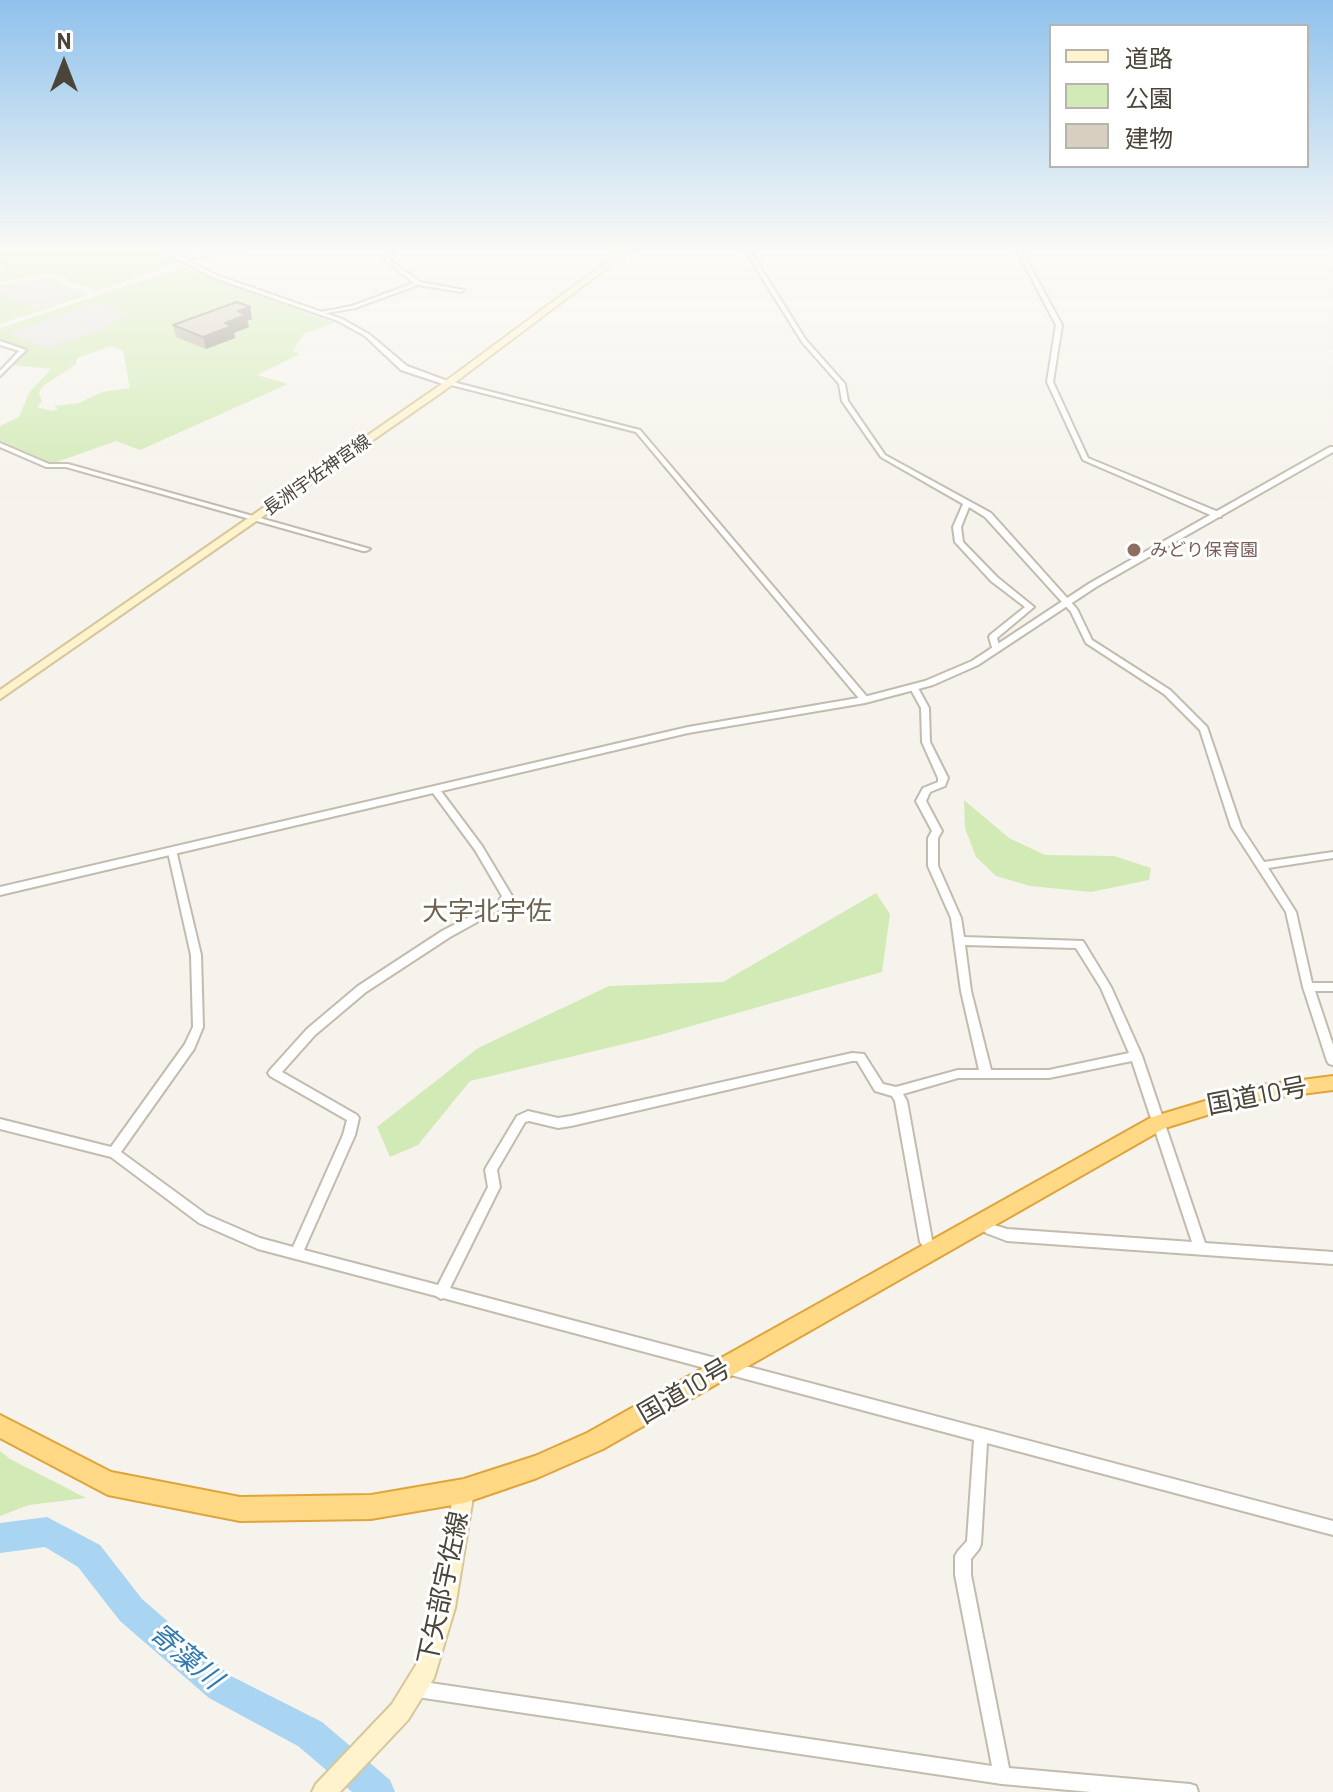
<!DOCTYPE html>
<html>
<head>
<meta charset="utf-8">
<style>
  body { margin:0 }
  #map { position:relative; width:1333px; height:1792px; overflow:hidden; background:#f6f3ec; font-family:Barlow,"Noto Sans JP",sans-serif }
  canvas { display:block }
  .legend { position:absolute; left:1049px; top:24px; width:260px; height:144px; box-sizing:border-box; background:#fff; border:2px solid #b7b4b0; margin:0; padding:10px 14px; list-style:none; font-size:24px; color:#4b4439 }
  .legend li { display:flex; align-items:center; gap:16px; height:40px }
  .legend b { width:40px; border:2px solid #b7b4b0 }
  .north { position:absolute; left:24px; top:24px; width:80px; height:80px; -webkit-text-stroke:6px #fff; paint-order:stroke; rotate:0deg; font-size:22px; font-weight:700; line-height:32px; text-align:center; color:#4b4439 }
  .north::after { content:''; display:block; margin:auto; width:28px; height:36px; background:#4b4439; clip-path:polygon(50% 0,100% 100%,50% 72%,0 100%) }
</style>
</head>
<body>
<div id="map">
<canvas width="1333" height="1792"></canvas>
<ul class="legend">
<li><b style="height:10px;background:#fff3cd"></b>道路</li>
<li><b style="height:22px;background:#d2eab5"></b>公園</li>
<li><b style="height:22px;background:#d8cfc1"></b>建物</li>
</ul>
<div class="north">N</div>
</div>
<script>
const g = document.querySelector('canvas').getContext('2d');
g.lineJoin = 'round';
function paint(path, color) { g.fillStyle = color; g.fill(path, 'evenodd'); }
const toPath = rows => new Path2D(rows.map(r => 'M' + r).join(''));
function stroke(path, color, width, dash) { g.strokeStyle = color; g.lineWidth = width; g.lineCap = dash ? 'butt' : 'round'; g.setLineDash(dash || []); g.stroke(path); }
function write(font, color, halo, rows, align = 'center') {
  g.font = font + ' Barlow,"Noto Sans JP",sans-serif'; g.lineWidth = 6; g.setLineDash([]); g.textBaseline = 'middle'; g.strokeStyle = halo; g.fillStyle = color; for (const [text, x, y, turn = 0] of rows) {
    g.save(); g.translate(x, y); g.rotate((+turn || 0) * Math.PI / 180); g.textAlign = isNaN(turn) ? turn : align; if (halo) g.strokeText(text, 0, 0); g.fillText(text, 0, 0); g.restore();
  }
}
const green = toPath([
  [0,249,156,249,177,263,96,291,49,273,0,282,0,271,5,266,0,263],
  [184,267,334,323,304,334,293,351,300,354,257,375,288,384,140,450,116,441,51,464,35,461,0,443,0,426,19,417,29,393,51,369,11,365,25,349,0,342,0,328],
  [110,346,123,351,130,388,102,392,79,403,54,406,58,409,52,411,37,407,42,401,39,393,43,386,76,364,77,358],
  [48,278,88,295,0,324,0,292,37,309,80,293,43,280,0,290,0,285],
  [964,800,1009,838,1045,855,1114,856,1151,868,1149,880,1091,892,1030,886,996,876,976,857,965,828],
  [876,893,890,914,882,972,649,1038,470,1081,418,1145,390,1157,377,1127,478,1048,609,986,723,982],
  [0,1451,10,1459,86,1498,29,1505,0,1516]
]);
const parking = toPath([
  [43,280,81,294,37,309,0,292,19,283],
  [96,303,127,314,96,332,47,349,8,334]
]);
const river = toPath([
  [47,1517,100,1545,142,1599,231,1676,322,1722,390,1780,395,1792,352,1792,298,1746,209,1698,120,1621,78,1567,45,1547,0,1553,0,1523,47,1517]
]);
const minor = toPath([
  [234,249,246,249,179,261,176,259,234,249],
  [387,249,393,249,390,260,420,282,464,290,461,292,418,285,355,308,321,314,321,312,352,306,414,283,385,261,387,249],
  [744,249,749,249,806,340,845,384,848,401,885,455,991,513,1077,609,1092,640,1170,690,1207,727,1241,827,1264,862,1333,852,1333,858,1268,868,1296,912,1312,983,1333,983,1333,991,1315,991,1333,1045,1333,1065,1329,1064,1327,1061,1303,987,1286,912,1231,827,1200,730,1164,694,1086,643,1071,612,985,517,969,507,961,527,963,542,997,577,1034,607,997,638,1000,649,999,651,993,651,989,637,990,635,1025,607,991,581,955,542,953,527,963,504,881,457,842,401,839,384,802,342,744,249],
  [1016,249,1021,249,1062,325,1053,382,1088,458,1221,513,1221,517,1215,517,1083,460,1047,382,1056,325,1016,249],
  [0,341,26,350,0,376,0,371,19,351,0,345,0,341],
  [449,381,640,430,868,698,868,702,862,702,636,432,447,384,447,382,449,381],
  [0,443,49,464,68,464,370,549,366,551,363,551,66,467,46,467,0,447,0,443],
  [914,685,918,688,929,708,930,742,948,778,945,786,930,792,926,801,942,831,938,838,938,866,961,918,964,937,1083,941,1111,987,1142,1056,1205,1243,1333,1252,1333,1264,1007,1241,986,1233,978,1225,976,1221,978,1217,982,1216,986,1217,994,1225,1007,1229,1192,1242,1132,1061,1049,1078,958,1078,903,1094,907,1101,932,1240,938,1249,936,1253,932,1255,928,1253,920,1242,895,1101,892,1096,875,1091,857,1061,852,1061,571,1126,558,1128,529,1121,525,1122,497,1170,500,1187,450,1288,1333,1521,1333,1535,987,1443,981,1544,979,1549,971,1559,971,1575,1009,1768,1190,1784,1196,1786,1198,1792,1091,1792,1002,1784,417,1697,411,1695,409,1689,411,1683,417,1681,992,1766,955,1575,955,1556,958,1551,967,1541,974,1440,443,1298,441,1299,436,1296,258,1249,199,1223,111,1157,0,1129,0,1119,111,1147,185,1044,193,1027,191,955,168,852,173,849,176,850,201,955,203,1027,194,1049,121,1152,207,1215,260,1238,293,1247,343,1135,347,1120,270,1076,268,1073,270,1070,307,1029,358,986,442,931,498,902,502,896,475,850,430,789,435,786,438,787,482,846,512,896,506,906,450,937,366,992,315,1035,282,1072,357,1115,359,1118,355,1135,304,1250,438,1285,488,1187,485,1170,487,1166,517,1116,528,1111,558,1118,571,1116,852,1053,864,1054,883,1084,896,1087,958,1070,979,1070,961,991,951,918,928,866,928,838,932,831,916,801,923,788,938,782,938,778,922,742,921,708,910,688,914,685],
  [965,945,1076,948,1101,988,1129,1053,1049,1070,991,1070,971,991,965,945]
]);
const tertiary = toPath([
  [159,249,167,249,216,275,342,319,369,334,407,366,453,383,446,385,401,370,365,336,338,321,212,277,159,249],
  [1330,447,1333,447,1333,452,1096,587,978,665,933,685,865,703,688,733,0,895,0,887,688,727,864,697,925,681,972,661,1090,583,1330,447]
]);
const secondary = toPath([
  [624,249,632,249,445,390,0,699,0,690,439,386,624,249],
  [464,1481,471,1484,474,1491,455,1608,434,1678,408,1720,340,1792,312,1792,316,1784,392,1704,416,1665,433,1608,454,1491,457,1484,464,1481]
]);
const trunk = toPath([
  [1333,1076,1333,1090,1255,1100,1165,1128,603,1449,537,1478,464,1503,371,1519,240,1521,108,1495,0,1438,0,1415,111,1472,240,1497,371,1495,464,1479,535,1456,587,1433,1152,1117,1255,1086,1333,1076]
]);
const wall = toPath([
  [250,307,252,319,247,321,249,327,234,333,235,338,206,349,176,337,173,325]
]);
const shadedWall = toPath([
  [250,307,252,319,247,321,249,327,234,333,235,338,206,349,203,337,225,323,238,311]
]);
const building = toPath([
  [237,302,250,307,238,311,246,315,225,323,232,326,203,337,173,325,237,302]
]);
const markers = [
  [1134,550,8,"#8d6e63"]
];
const farStreetnames = [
  ["長洲宇佐神宮線",317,475,-35]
];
const farEducationnames = [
  ["みどり保育園",1150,550]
];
const quarterNames = [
  ["大字北宇佐",487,911]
];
const nearStreetnames = [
  ["国道10号",1257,1096,-11],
  ["国道10号",684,1391,-30],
  ["下矢部宇佐線",443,1588,-78]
];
const nearWaternames = [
  ["寄藻川",186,1656,40]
];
paint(green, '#d2eab5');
paint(parking, '#e5e3e0');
paint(river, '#a9d4f2');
stroke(minor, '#c2bbae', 4);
stroke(tertiary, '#c2bbae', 4);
stroke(secondary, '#d6c79b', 4);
stroke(trunk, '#e0a43c', 4);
paint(minor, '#fff');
paint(tertiary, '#fff');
paint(secondary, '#fff3cd');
paint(trunk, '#ffd985');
paint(wall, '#bab2a6');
paint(shadedWall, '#979187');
paint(building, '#d8cfc1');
stroke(building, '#979187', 2);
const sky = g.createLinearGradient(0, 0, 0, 500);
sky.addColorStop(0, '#8fc1ec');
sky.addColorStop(0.5, '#fbfaf6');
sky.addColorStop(1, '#fbfaf600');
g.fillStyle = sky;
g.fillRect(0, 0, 1333, 500);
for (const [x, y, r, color] of markers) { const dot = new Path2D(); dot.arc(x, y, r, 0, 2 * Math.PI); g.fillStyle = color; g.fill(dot); stroke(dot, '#fff', 3); }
write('18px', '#4b4439', '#fff', farStreetnames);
write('18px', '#785e54', '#fff', farEducationnames, 'left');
write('26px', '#6e6250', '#fff', quarterNames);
write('26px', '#4b4439', '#fff', nearStreetnames);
write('italic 28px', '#2e7ab2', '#fff', nearWaternames);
</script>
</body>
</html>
